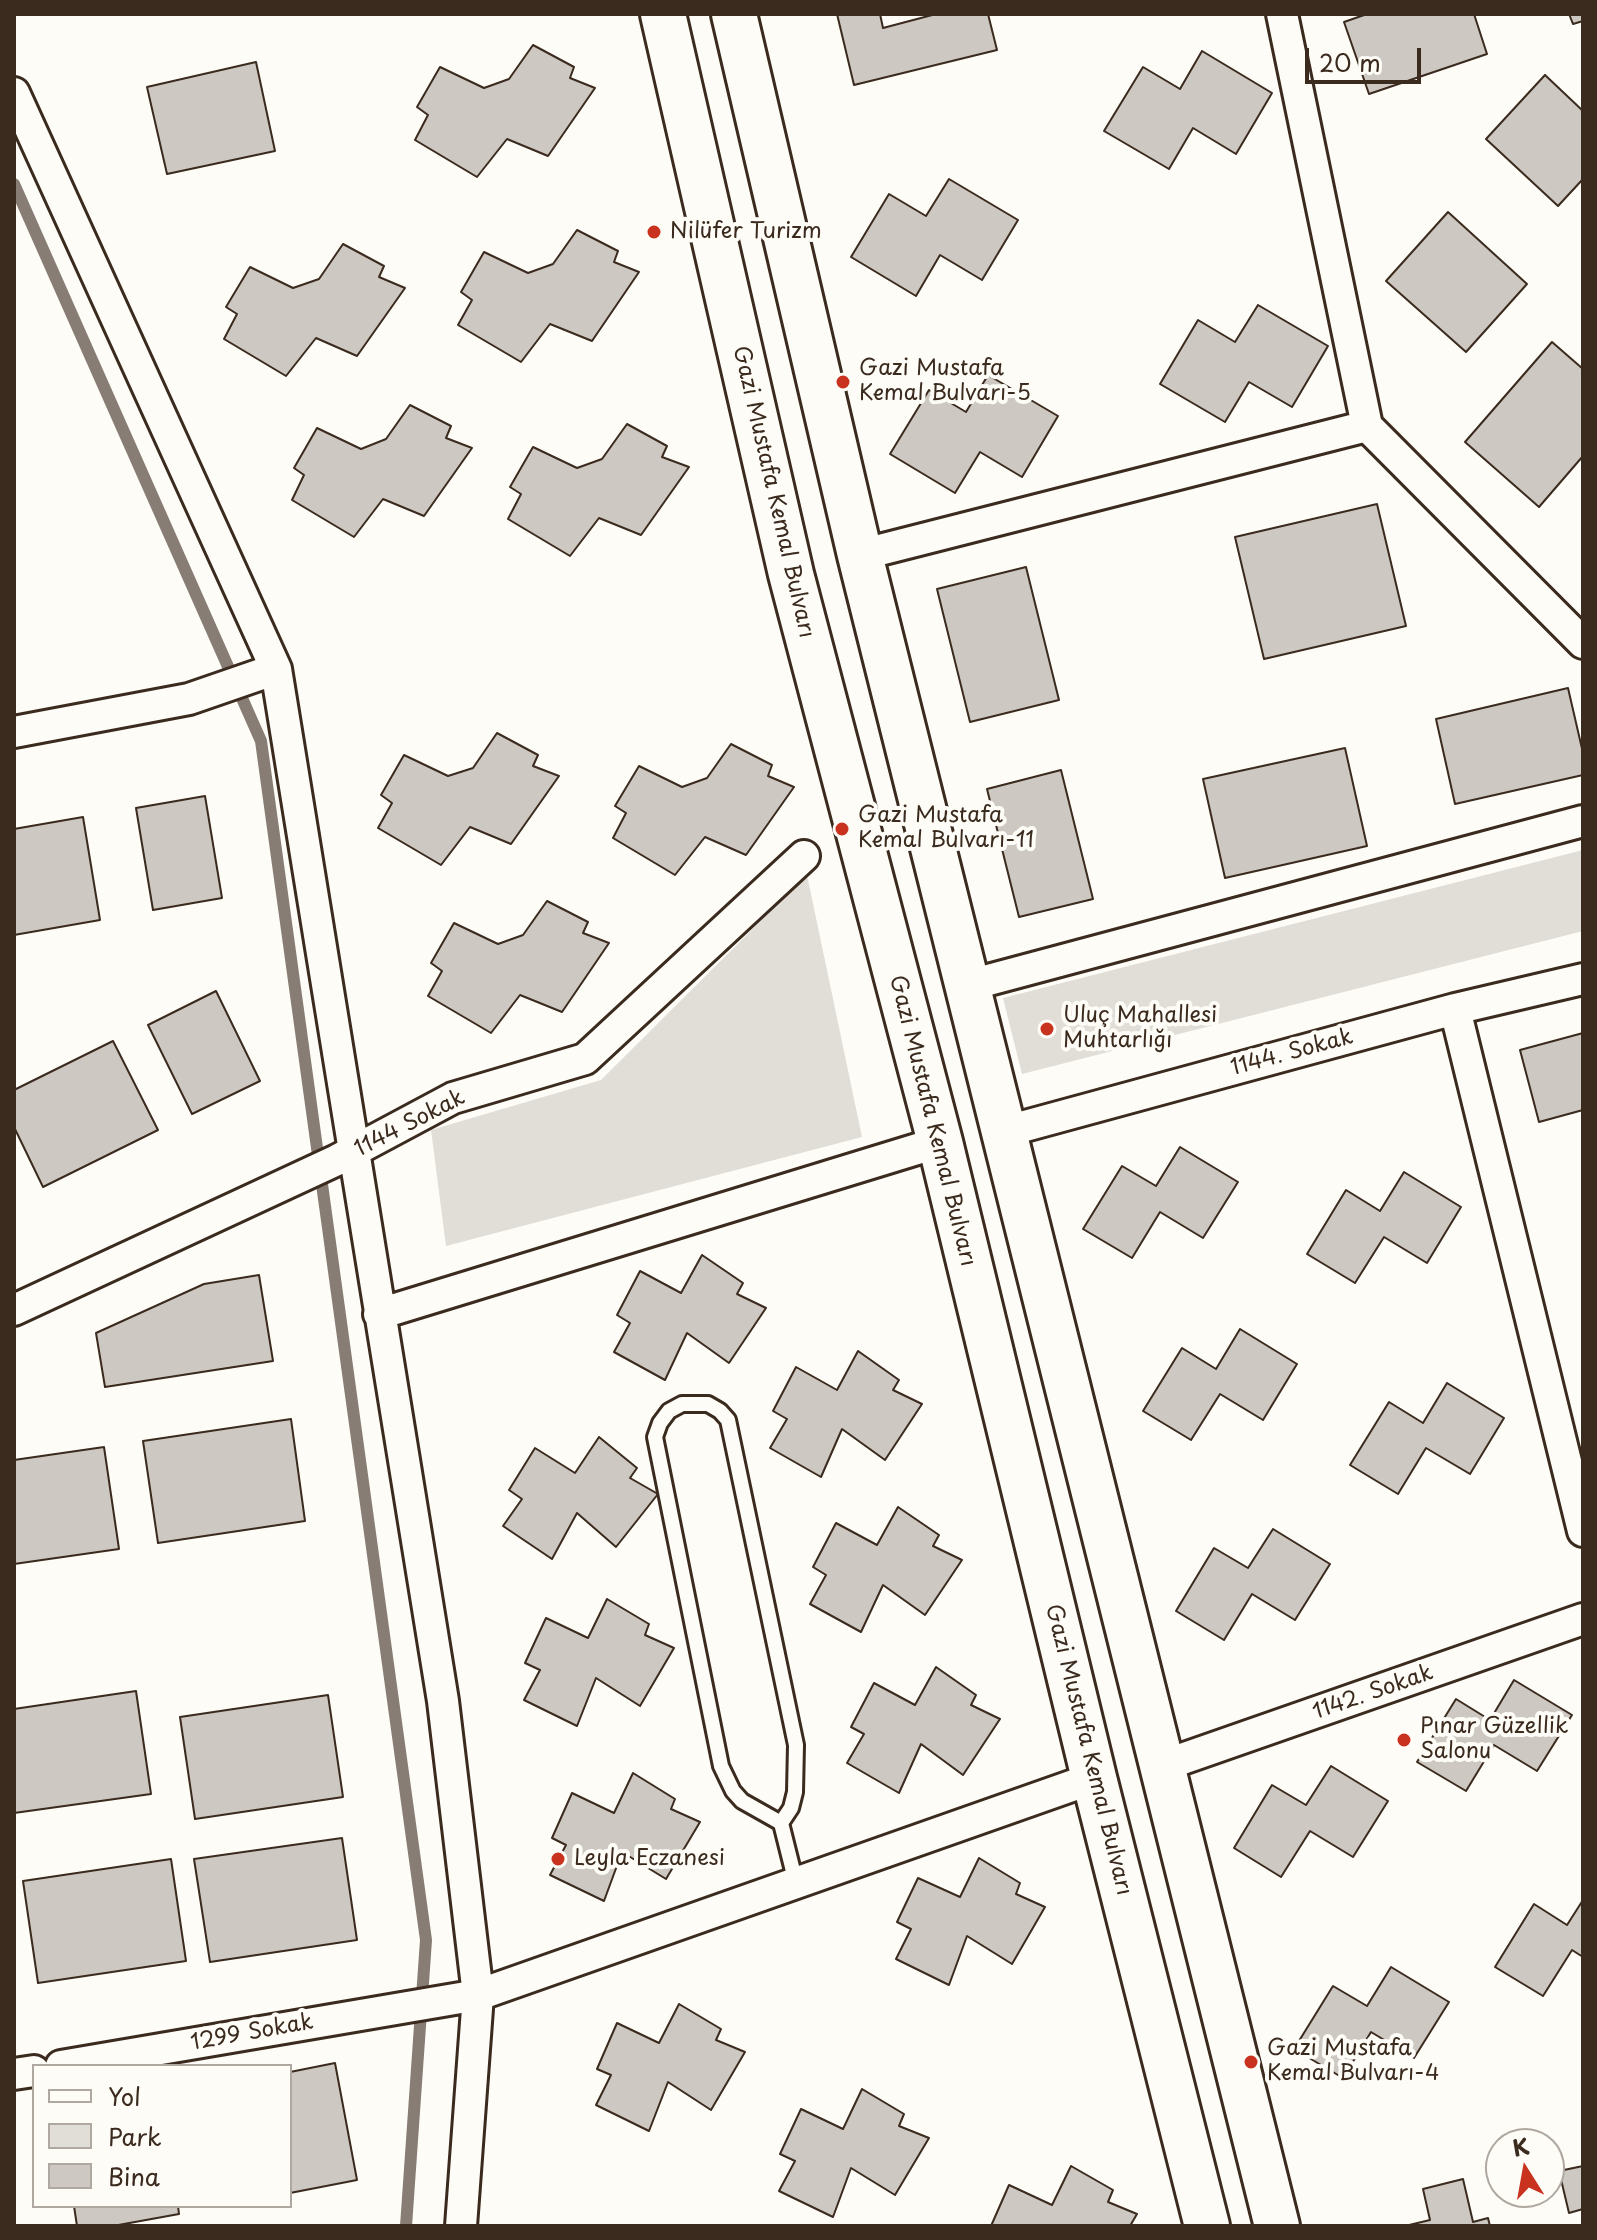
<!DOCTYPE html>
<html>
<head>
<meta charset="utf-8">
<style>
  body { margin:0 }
  #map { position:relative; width:1597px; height:2240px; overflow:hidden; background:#fdfcf7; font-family:"Playpen Sans",sans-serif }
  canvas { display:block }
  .frame { position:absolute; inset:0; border:16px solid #3b2a1e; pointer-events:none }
  .legend { position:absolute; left:32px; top:2064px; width:260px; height:144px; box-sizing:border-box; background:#fdfcf7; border:2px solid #afa8a0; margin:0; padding:10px 14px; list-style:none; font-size:24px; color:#3b2a1e }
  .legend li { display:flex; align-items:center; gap:16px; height:40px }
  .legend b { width:40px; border:2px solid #afa8a0 }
  .north { position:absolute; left:1485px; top:2128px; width:80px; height:80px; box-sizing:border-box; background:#fdfcf7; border:2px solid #afa8a0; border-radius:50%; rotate:349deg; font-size:22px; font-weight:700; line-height:32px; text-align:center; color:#3b2a1e }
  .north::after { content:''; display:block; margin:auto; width:28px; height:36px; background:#c8321e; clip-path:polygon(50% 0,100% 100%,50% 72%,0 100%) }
  .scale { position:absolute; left:1305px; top:48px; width:116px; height:36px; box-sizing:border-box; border:4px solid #3b2a1e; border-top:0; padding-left:10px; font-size:24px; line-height:28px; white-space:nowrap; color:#3b2a1e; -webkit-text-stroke:6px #fdfcf7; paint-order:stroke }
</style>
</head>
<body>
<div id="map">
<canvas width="1597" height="2240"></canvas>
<div class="frame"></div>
<ul class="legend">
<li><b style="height:10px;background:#fdfcf7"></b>Yol</li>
<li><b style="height:22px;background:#e1ded7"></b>Park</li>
<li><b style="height:22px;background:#cdc8c2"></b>Bina</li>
</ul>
<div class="north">K</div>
<div class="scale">20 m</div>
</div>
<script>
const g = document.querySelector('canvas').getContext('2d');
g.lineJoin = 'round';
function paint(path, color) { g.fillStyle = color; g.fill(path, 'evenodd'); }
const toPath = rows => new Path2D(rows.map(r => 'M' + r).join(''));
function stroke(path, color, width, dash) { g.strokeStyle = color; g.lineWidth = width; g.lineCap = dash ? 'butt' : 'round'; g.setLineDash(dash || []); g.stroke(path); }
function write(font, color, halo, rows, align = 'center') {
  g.font = font + ' "Playpen Sans",sans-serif'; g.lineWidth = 8; g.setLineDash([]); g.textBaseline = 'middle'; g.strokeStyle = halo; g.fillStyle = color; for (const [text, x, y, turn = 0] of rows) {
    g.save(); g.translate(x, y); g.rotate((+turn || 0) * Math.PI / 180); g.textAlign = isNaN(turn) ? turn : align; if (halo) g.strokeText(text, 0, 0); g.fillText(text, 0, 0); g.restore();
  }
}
const green = toPath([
  [1583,850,1583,931,1022,1074,1003,998],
  [807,875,862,1137,446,1246,431,1130,601,1080]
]);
const stream = toPath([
  [14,184,261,741,426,1940,406,2226]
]);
const building = toPath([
  [837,14,880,14,883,28,936,14,988,14,997,50,854,85,837,14],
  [1367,14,1474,14,1487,54,1369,94,1344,22,1367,14],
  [1569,14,1583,14,1583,21,1573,24,1569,14],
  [533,45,574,67,570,78,595,88,548,156,507,139,477,177,415,140,428,115,417,107,440,67,484,88,509,79,533,45],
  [1202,51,1272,93,1236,154,1193,128,1169,169,1104,131,1143,67,1180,89,1202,51],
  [256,62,275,151,167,174,147,87,256,62],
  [1545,75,1583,111,1583,179,1558,206,1486,139,1545,75],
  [949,179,1018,220,982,280,940,255,916,296,851,257,889,194,926,216,949,179],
  [1448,212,1527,284,1466,352,1386,281,1448,212],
  [577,230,618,251,614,262,639,272,592,341,550,324,521,362,458,325,472,300,461,292,484,252,528,273,553,264,577,230],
  [343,244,384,266,379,277,405,288,357,356,316,338,286,376,224,339,237,314,226,307,250,267,293,288,319,279,343,244],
  [1258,305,1328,346,1292,407,1249,382,1225,422,1160,384,1198,320,1235,342,1258,305],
  [1552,342,1583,369,1583,456,1539,507,1465,442,1552,342],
  [988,375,1058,416,1022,477,980,452,955,493,890,454,929,390,966,412,988,375],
  [410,405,451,426,446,438,472,448,424,516,383,499,354,537,292,500,304,475,294,468,317,428,361,449,386,439,410,405],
  [627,424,667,446,662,457,689,467,641,535,599,518,570,556,508,519,521,494,510,487,533,447,577,468,602,459,627,424],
  [1377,504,1406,626,1264,659,1235,537,1377,504],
  [1026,567,1059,700,970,722,937,589,1026,567],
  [1568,688,1583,753,1583,775,1455,804,1436,719,1568,688],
  [497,733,538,755,533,766,559,776,511,844,470,827,441,865,378,828,392,803,381,795,404,755,448,776,473,768,497,733],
  [731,744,772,765,768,776,794,787,746,855,705,837,675,875,613,838,626,813,615,806,639,766,682,787,707,778,731,744],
  [1345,748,1367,846,1225,878,1203,779,1345,748],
  [1061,770,1093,899,1019,917,987,789,1061,770],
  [205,796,222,898,153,910,136,808,205,796],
  [83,817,100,920,14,935,14,829,83,817],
  [547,901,588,922,583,933,609,943,562,1012,520,995,491,1033,428,996,442,971,431,963,454,923,498,944,523,935,547,901],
  [216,991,260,1081,192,1114,148,1025,216,991],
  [1583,1033,1583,1110,1539,1122,1520,1050,1583,1033],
  [113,1041,158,1130,43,1187,14,1127,14,1090,113,1041],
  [1180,1147,1238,1182,1203,1238,1160,1212,1132,1258,1083,1229,1122,1166,1156,1186,1180,1147],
  [1404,1172,1461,1207,1427,1263,1384,1237,1355,1283,1307,1254,1346,1190,1380,1211,1404,1172],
  [702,1255,743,1283,737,1294,766,1308,729,1363,687,1333,665,1380,614,1352,630,1323,617,1315,640,1271,681,1293,702,1255],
  [259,1275,273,1361,105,1387,96,1333,204,1284,259,1275],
  [1240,1329,1297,1364,1263,1420,1220,1394,1191,1440,1143,1411,1182,1348,1216,1369,1240,1329],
  [858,1351,899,1380,893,1390,922,1404,885,1460,842,1429,821,1477,770,1448,787,1419,773,1411,796,1367,837,1390,858,1351],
  [1447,1383,1504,1418,1470,1474,1426,1448,1398,1494,1350,1465,1389,1402,1423,1423,1447,1383],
  [291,1419,305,1521,158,1543,143,1441,291,1419],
  [599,1437,637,1468,630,1478,658,1494,616,1547,577,1513,552,1559,503,1526,522,1499,509,1490,535,1448,575,1473,599,1437],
  [104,1447,119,1549,14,1564,14,1460,104,1447],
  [898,1507,939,1535,933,1546,962,1560,925,1615,883,1585,861,1632,810,1604,826,1575,813,1567,836,1523,877,1545,898,1507],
  [1273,1529,1330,1564,1295,1620,1252,1594,1224,1640,1176,1611,1214,1548,1248,1568,1273,1529],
  [607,1599,649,1624,645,1635,674,1648,640,1706,596,1678,577,1726,524,1700,540,1670,525,1663,546,1618,588,1638,607,1599],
  [936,1667,976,1695,971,1705,1000,1719,963,1775,921,1744,899,1793,847,1763,864,1734,851,1727,874,1683,915,1705,936,1667],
  [1514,1680,1572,1715,1537,1771,1494,1745,1466,1791,1417,1762,1456,1699,1490,1720,1514,1680],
  [136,1691,151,1794,14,1813,14,1709,136,1691],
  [328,1695,343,1797,195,1819,180,1717,328,1695],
  [1331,1766,1388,1801,1353,1857,1310,1831,1281,1877,1234,1848,1272,1785,1306,1805,1331,1766],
  [633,1773,675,1799,671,1809,700,1822,666,1879,622,1852,604,1901,550,1875,566,1845,552,1838,572,1793,614,1813,633,1773],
  [342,1838,357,1940,210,1962,194,1859,342,1838],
  [979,1858,1020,1883,1016,1894,1045,1907,1012,1964,967,1936,949,1985,896,1959,911,1929,897,1922,918,1878,960,1897,979,1858],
  [171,1859,186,1961,38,1983,23,1881,171,1859],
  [1583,1900,1583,1957,1572,1950,1543,1996,1495,1967,1534,1904,1567,1925,1583,1900],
  [1391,1967,1449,2002,1414,2058,1371,2032,1343,2078,1294,2049,1333,1986,1367,2006,1391,1967],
  [679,2004,721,2029,716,2040,745,2052,711,2110,668,2082,649,2131,596,2105,611,2075,597,2069,617,2023,659,2043,679,2004],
  [335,2063,357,2180,290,2193,290,2072,335,2063],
  [862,2089,904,2114,899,2126,929,2138,895,2195,851,2168,833,2217,779,2191,795,2161,780,2154,801,2109,843,2129,862,2089],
  [1071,2166,1113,2190,1108,2202,1137,2214,1130,2226,991,2226,1009,2185,1052,2205,1071,2166],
  [1583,2166,1583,2209,1569,2213,1559,2171,1583,2166],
  [1463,2179,1473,2222,1488,2218,1490,2226,1405,2226,1430,2220,1423,2189,1463,2179],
  [74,2206,178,2206,179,2214,113,2226,77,2226,74,2206]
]);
const service = toPath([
  [781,1823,742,1801,733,1791,721,1766,655,1437,660,1423,669,1411,682,1404,708,1404,720,1411,728,1420,796,1745,795,1792,791,1808,781,1823,796,1883]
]);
const minor = toPath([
  [1282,14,1367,426],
  [14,93,276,669,443,1701,478,1995,461,2226],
  [860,555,1367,426,1583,643],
  [14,732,189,699,276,669],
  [966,986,1583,821],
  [1455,1009,1583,1531],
  [1003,1132,1455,1009,1583,979],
  [14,1310,337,1160,453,1098,585,1059,804,856],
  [379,1314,940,1142],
  [1162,1766,1583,1619],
  [61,2066,478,1995,1094,1778],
  [14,2074,34,2071]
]);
const primary = toPath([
  [663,14,791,574,940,1142,1094,1778,1207,2226],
  [734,14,860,555,1277,2226]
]);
const markers = [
  [654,232,8,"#c8321e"],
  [843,382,8,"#c8321e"],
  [842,829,8,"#c8321e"],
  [1047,1029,8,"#c8321e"],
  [1404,1740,8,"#c8321e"],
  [558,1859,8,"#c8321e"],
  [1251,2062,8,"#c8321e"]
];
const poiNames = [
  ["Nilüfer Turizm",670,232],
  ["Gazi Mustafa",859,369],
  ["Kemal Bulvarı-5",859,394],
  ["Gazi Mustafa",858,816],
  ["Kemal Bulvarı-11",858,841],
  ["Uluç Mahallesi",1063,1016],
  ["Muhtarlığı",1063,1041],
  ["Pınar Güzellik",1420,1727],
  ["Salonu",1420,1752],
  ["Leyla Eczanesi",574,1859],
  ["Gazi Mustafa",1267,2049],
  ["Kemal Bulvarı-4",1267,2074]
];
const streetNames = [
  ["Gazi Mustafa Kemal Bulvarı",773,492,77],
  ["1144. Sokak",1292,1053,-15],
  ["Gazi Mustafa Kemal Bulvarı",932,1121,76],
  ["1144 Sokak",410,1124,-27],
  ["1142. Sokak",1373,1693,-19],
  ["Gazi Mustafa Kemal Bulvarı",1088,1750,76],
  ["1299 Sokak",252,2033,-10]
];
paint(green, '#e1ded7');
stroke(stream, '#887d74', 12);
paint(building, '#cdc8c2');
stroke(building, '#3b2a1e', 2);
stroke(service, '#3b2a1e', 20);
stroke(minor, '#3b2a1e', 36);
stroke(primary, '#3b2a1e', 50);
stroke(service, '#fdfcf7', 14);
stroke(minor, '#fdfcf7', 30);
stroke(primary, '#fdfcf7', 44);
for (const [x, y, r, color] of markers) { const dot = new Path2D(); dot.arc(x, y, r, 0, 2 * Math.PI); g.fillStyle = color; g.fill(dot); stroke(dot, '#fdfcf7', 3); }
write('22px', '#3b2a1e', '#fdfcf7', poiNames, 'left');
write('22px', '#3b2a1e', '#fdfcf7', streetNames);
</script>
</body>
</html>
